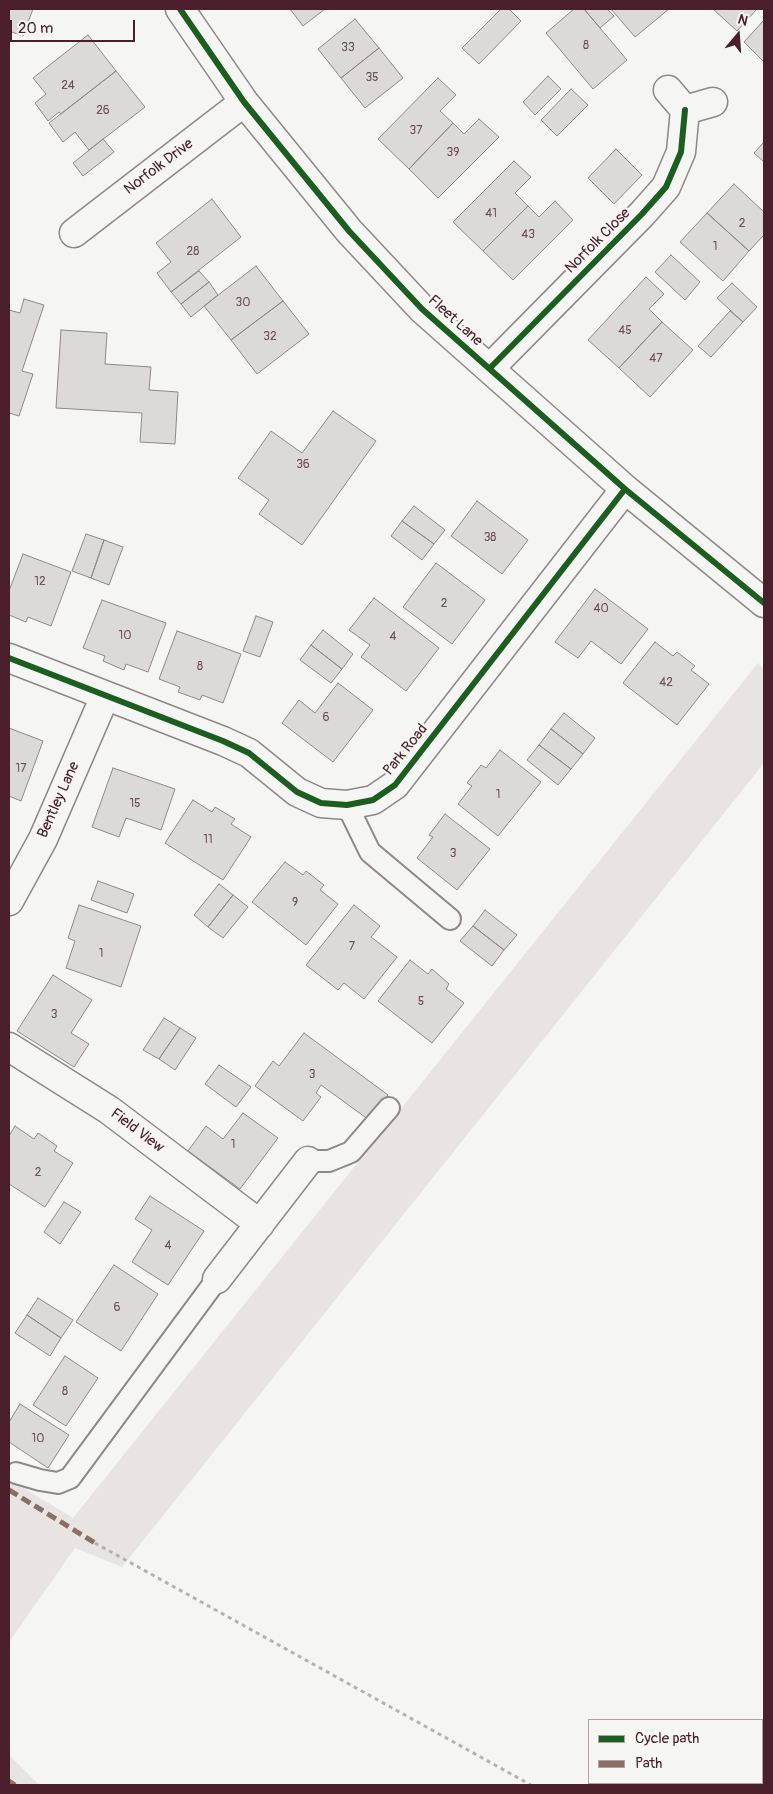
<!DOCTYPE html>
<html>
<head>
<meta charset="utf-8">
<style>
  body { margin:0 }
  #map { position:relative; width:773px; height:1794px; overflow:hidden; background:#f5f5f3; font-family:Pangolin,sans-serif }
  canvas { display:block }
  .frame { position:absolute; inset:0; border:10px solid #4a1f2b; pointer-events:none }
  .legend { position:absolute; left:588px; top:1719px; width:175px; height:65px; box-sizing:border-box; background:#f6f6f2; border:1px solid #b1a0a2; margin:0; padding:6px 9px; list-style:none; font-size:15px; color:#4a1f2b }
  .legend li { display:flex; align-items:center; gap:10px; height:25px }
  .legend b { width:25px; border:1px solid #b1a0a2 }
  .north { position:absolute; left:713px; top:10px; width:50px; height:50px; -webkit-text-stroke:4px #f6f6f2; paint-order:stroke; rotate:18deg; font-size:14px; font-weight:700; line-height:20px; text-align:center; color:#4a1f2b }
  .north::after { content:''; display:block; margin:auto; width:18px; height:22px; background:#4a1f2b; clip-path:polygon(50% 0,100% 100%,50% 72%,0 100%) }
  .scale { position:absolute; left:10px; top:20px; width:125px; height:22px; box-sizing:border-box; border:2px solid #4a1f2b; border-top:0; padding-left:6px; font-size:15px; line-height:18px; white-space:nowrap; color:#4a1f2b; -webkit-text-stroke:4px #f6f6f2; paint-order:stroke }
</style>
</head>
<body>
<div id="map">
<canvas width="773" height="1794"></canvas>
<div class="frame"></div>
<ul class="legend">
<li><b style="height:6px;background:#1b5e20"></b>Cycle path</li>
<li><b style="height:6px;background:#8d6e63"></b>Path</li>
</ul>
<div class="north">N</div>
<div class="scale">20 m</div>
</div>
<script>
const g = document.querySelector('canvas').getContext('2d');
g.lineJoin = 'round';
function paint(path, color) { g.fillStyle = color; g.fill(path, 'evenodd'); }
const toPath = rows => new Path2D(rows.map(r => 'M' + r).join(''));
function stroke(path, color, width, dash) { g.strokeStyle = color; g.lineWidth = width; g.lineCap = dash ? 'butt' : 'round'; g.setLineDash(dash || []); g.stroke(path); }
function write(font, color, halo, rows, align = 'center') {
  g.font = font + ' Pangolin,sans-serif'; g.lineWidth = 5; g.setLineDash([]); g.textBaseline = 'middle'; g.strokeStyle = halo; g.fillStyle = color; for (const [text, x, y, turn = 0] of rows) {
    g.save(); g.translate(x, y); g.rotate((+turn || 0) * Math.PI / 180); g.textAlign = isNaN(turn) ? turn : align; if (halo) g.strokeText(text, 0, 0); g.fillText(text, 0, 0); g.restore();
  }
}
const green = toPath([
  [758,663,764,669,764,763,122,1567,75,1548,9,1642,9,1479,73,1518],
  [9,1755,39,1785,9,1785]
]);
const building = toPath([
  [9,9,33,9,23,36,9,31,9,9],
  [290,9,325,9,303,26,290,9],
  [501,9,509,9,521,21,479,64,462,48,501,9],
  [574,9,584,9,627,60,593,89,546,33,574,9],
  [584,9,607,9,614,16,600,28,584,9],
  [611,9,669,9,635,37,611,9],
  [713,9,757,9,737,31,713,9],
  [355,19,379,48,341,78,318,49,355,19],
  [764,20,764,62,744,42,764,20],
  [88,35,116,71,61,114,59,112,48,121,35,103,46,94,33,78,88,35],
  [379,48,403,78,365,108,341,78,379,48],
  [116,71,145,107,89,150,75,132,63,142,49,123,116,71],
  [548,76,561,89,535,115,523,102,548,76],
  [438,78,456,95,440,111,453,123,409,169,378,139,438,78],
  [571,89,588,105,557,136,541,120,571,89],
  [479,119,499,137,438,198,409,169,453,123,464,134,479,119],
  [103,139,114,152,83,176,73,163,103,139],
  [764,142,764,162,754,153,764,142],
  [616,149,642,175,614,204,588,178,616,149],
  [514,161,531,177,515,193,528,206,483,251,453,222,514,161],
  [734,184,764,212,764,235,749,251,707,213,734,184],
  [212,199,241,237,171,292,157,273,171,262,156,243,212,199],
  [555,201,573,220,513,280,483,251,528,206,539,217,555,201],
  [707,213,749,251,723,281,680,242,707,213],
  [671,255,700,282,685,300,655,272,671,255],
  [256,266,283,301,231,340,204,306,256,266],
  [199,271,209,282,181,304,171,292,199,271],
  [646,277,664,294,649,309,662,322,619,368,588,340,646,277],
  [209,282,218,295,191,317,181,304,209,282],
  [732,283,757,307,743,322,717,298,732,283],
  [24,299,44,305,22,371,33,374,19,416,9,413,9,310,20,313,24,299],
  [283,301,309,334,257,374,231,340,283,301],
  [730,311,743,322,711,357,698,346,730,311],
  [662,322,693,350,650,397,619,368,662,322],
  [61,330,107,333,105,364,151,367,149,390,178,392,175,444,140,442,142,413,56,408,61,330],
  [333,411,376,441,302,545,259,514,269,500,238,478,271,431,302,453,333,411],
  [477,501,528,540,502,574,451,536,477,501],
  [414,506,445,530,434,544,402,521,414,506],
  [402,521,434,544,422,560,391,536,402,521],
  [86,534,104,540,91,578,72,571,86,534],
  [104,540,123,547,109,585,91,578,104,540],
  [23,554,71,572,51,626,28,617,26,622,9,615,9,591,23,554],
  [436,563,485,600,452,644,403,607,436,563],
  [595,589,648,629,621,664,591,641,578,658,555,642,595,589],
  [374,598,439,648,406,691,361,657,370,645,349,630,374,598],
  [102,600,166,623,148,672,126,664,124,670,103,661,105,656,83,648,102,600],
  [256,616,273,622,260,657,243,651,256,616],
  [323,630,353,654,342,669,311,645,323,630],
  [177,631,241,654,223,703,202,695,200,700,178,692,180,687,159,679,177,631],
  [655,642,673,656,677,652,695,666,691,670,709,684,677,725,623,683,655,642],
  [311,645,342,669,331,683,300,660,311,645],
  [338,683,373,710,333,762,282,723,299,700,315,713,338,683],
  [564,713,595,738,583,754,551,729,564,713],
  [9,728,43,741,21,801,9,796,9,728],
  [551,729,583,754,571,769,539,745,551,729],
  [539,745,571,769,558,785,527,760,539,745],
  [500,750,541,782,498,836,458,804,472,786,467,783,481,765,486,768,500,750],
  [113,768,175,789,161,830,126,818,119,837,92,827,113,768],
  [193,800,212,812,215,807,235,819,231,824,251,837,223,880,165,843,193,800],
  [445,814,490,849,457,890,417,858,433,837,429,835,445,814],
  [285,862,303,875,306,871,324,885,320,890,338,904,306,945,252,902,285,862],
  [98,881,134,894,127,913,91,900,98,881],
  [219,884,233,895,208,927,194,915,219,884],
  [233,895,248,907,223,938,208,927,233,895],
  [79,905,141,926,121,987,66,968,75,941,68,938,79,905],
  [354,905,380,926,371,937,397,957,364,999,344,983,338,990,306,965,354,905],
  [485,910,517,935,504,950,473,926,485,910],
  [473,926,504,950,492,966,460,941,473,926],
  [410,960,428,974,432,969,449,984,446,989,464,1003,432,1043,378,1001,410,960],
  [53,975,92,1000,71,1033,89,1044,74,1067,17,1031,53,975],
  [164,1018,180,1028,159,1059,143,1050,164,1018],
  [180,1028,196,1038,175,1070,159,1059,180,1028],
  [304,1033,388,1095,369,1120,321,1085,316,1093,321,1097,303,1121,255,1086,273,1061,279,1066,304,1033],
  [219,1065,251,1087,236,1107,205,1084,219,1065],
  [243,1113,278,1138,240,1189,188,1151,206,1126,223,1139,243,1113],
  [15,1126,34,1139,38,1133,57,1146,54,1151,73,1163,45,1207,9,1184,9,1136,15,1126],
  [150,1196,204,1231,168,1285,132,1262,152,1230,135,1219,150,1196],
  [64,1202,81,1212,60,1244,44,1232,64,1202],
  [114,1265,158,1294,121,1351,76,1322,114,1265],
  [38,1298,73,1320,61,1338,27,1315,38,1298],
  [27,1315,61,1338,50,1356,15,1333,27,1315],
  [65,1356,98,1378,66,1426,33,1405,65,1356],
  [20,1404,69,1435,48,1468,9,1442,9,1422,20,1404]
]);
const path = toPath([
  [95,1543,531,1785]
]);
const service = toPath([
  [347,805,370,852,450,919],
  [308,1161,329,1161,351,1152,389,1108],
  [16,1473,40,1480,58,1483,70,1478,217,1279]
]);
const minor = toPath([
  [180,9,244,102,349,231,422,309,625,489,764,603],
  [668,90,685,110,713,102],
  [74,233,244,102],
  [490,368,642,214,666,187,681,152,685,110],
  [9,658,223,741,249,753,297,792,321,803,347,805,373,800,395,785,625,489],
  [9,901,43,839,105,696],
  [9,1047,109,1110,260,1224],
  [217,1279,308,1161]
]);
const quiet = toPath([
  [9,1490,95,1543],
  [9,1781,15,1785]
]);
const cycleway = toPath([
  [180,9,244,102,349,231,422,309,625,489,764,603],
  [490,368,642,214,666,187,681,152,685,110],
  [9,658,223,741,249,753,297,792,321,803,347,805,373,800,395,785,625,489]
]);
const numberNames = [
  ["8",586,46],
  ["33",348,48],
  ["35",372,78],
  ["24",68,86],
  ["26",103,111],
  ["37",416,131],
  ["39",453,153],
  ["41",491,214],
  ["2",742,224],
  ["43",528,235],
  ["1",715,247],
  ["28",193,252],
  ["30",243,303],
  ["45",625,331],
  ["32",270,337],
  ["47",656,359],
  ["36",303,465],
  ["38",490,538],
  ["12",40,582],
  ["2",444,604],
  ["40",601,609],
  ["10",125,636],
  ["4",393,637],
  ["8",200,667],
  ["42",666,683],
  ["6",326,718],
  ["17",21,769],
  ["1",498,795],
  ["15",135,804],
  ["11",208,840],
  ["3",453,854],
  ["9",295,903],
  ["7",352,947],
  ["1",101,954],
  ["5",421,1002],
  ["3",54,1015],
  ["3",312,1075],
  ["1",233,1145],
  ["2",38,1173],
  ["4",168,1246],
  ["6",117,1308],
  ["8",65,1392],
  ["10",38,1439]
];
const streetNames = [
  ["Norfolk Drive",159,167,-37],
  ["Norfolk Close",598,241,-45],
  ["Fleet Lane",455,321,42],
  ["Park Road",406,750,-51],
  ["Bentley Lane",59,800,-66],
  ["Field View",137,1131,37]
];
paint(green, '#e8e4e2');
paint(building, '#dcdad9');
stroke(building, '#8f8788', 1);
stroke(service, '#8f8788', 24);
stroke(minor, '#8f8788', 31);
stroke(path, '#b6b2b2', 3, [4, 4]);
stroke(service, '#f5f5f3', 20);
stroke(minor, '#f5f5f3', 28);
stroke(quiet, '#8d6e63', 5, [10, 5]);
stroke(cycleway, '#1b5e20', 6);
write('12px', '#6e4e56', null, numberNames);
write('15px', '#4a1f2b', '#f6f6f2', streetNames);
</script>
</body>
</html>
